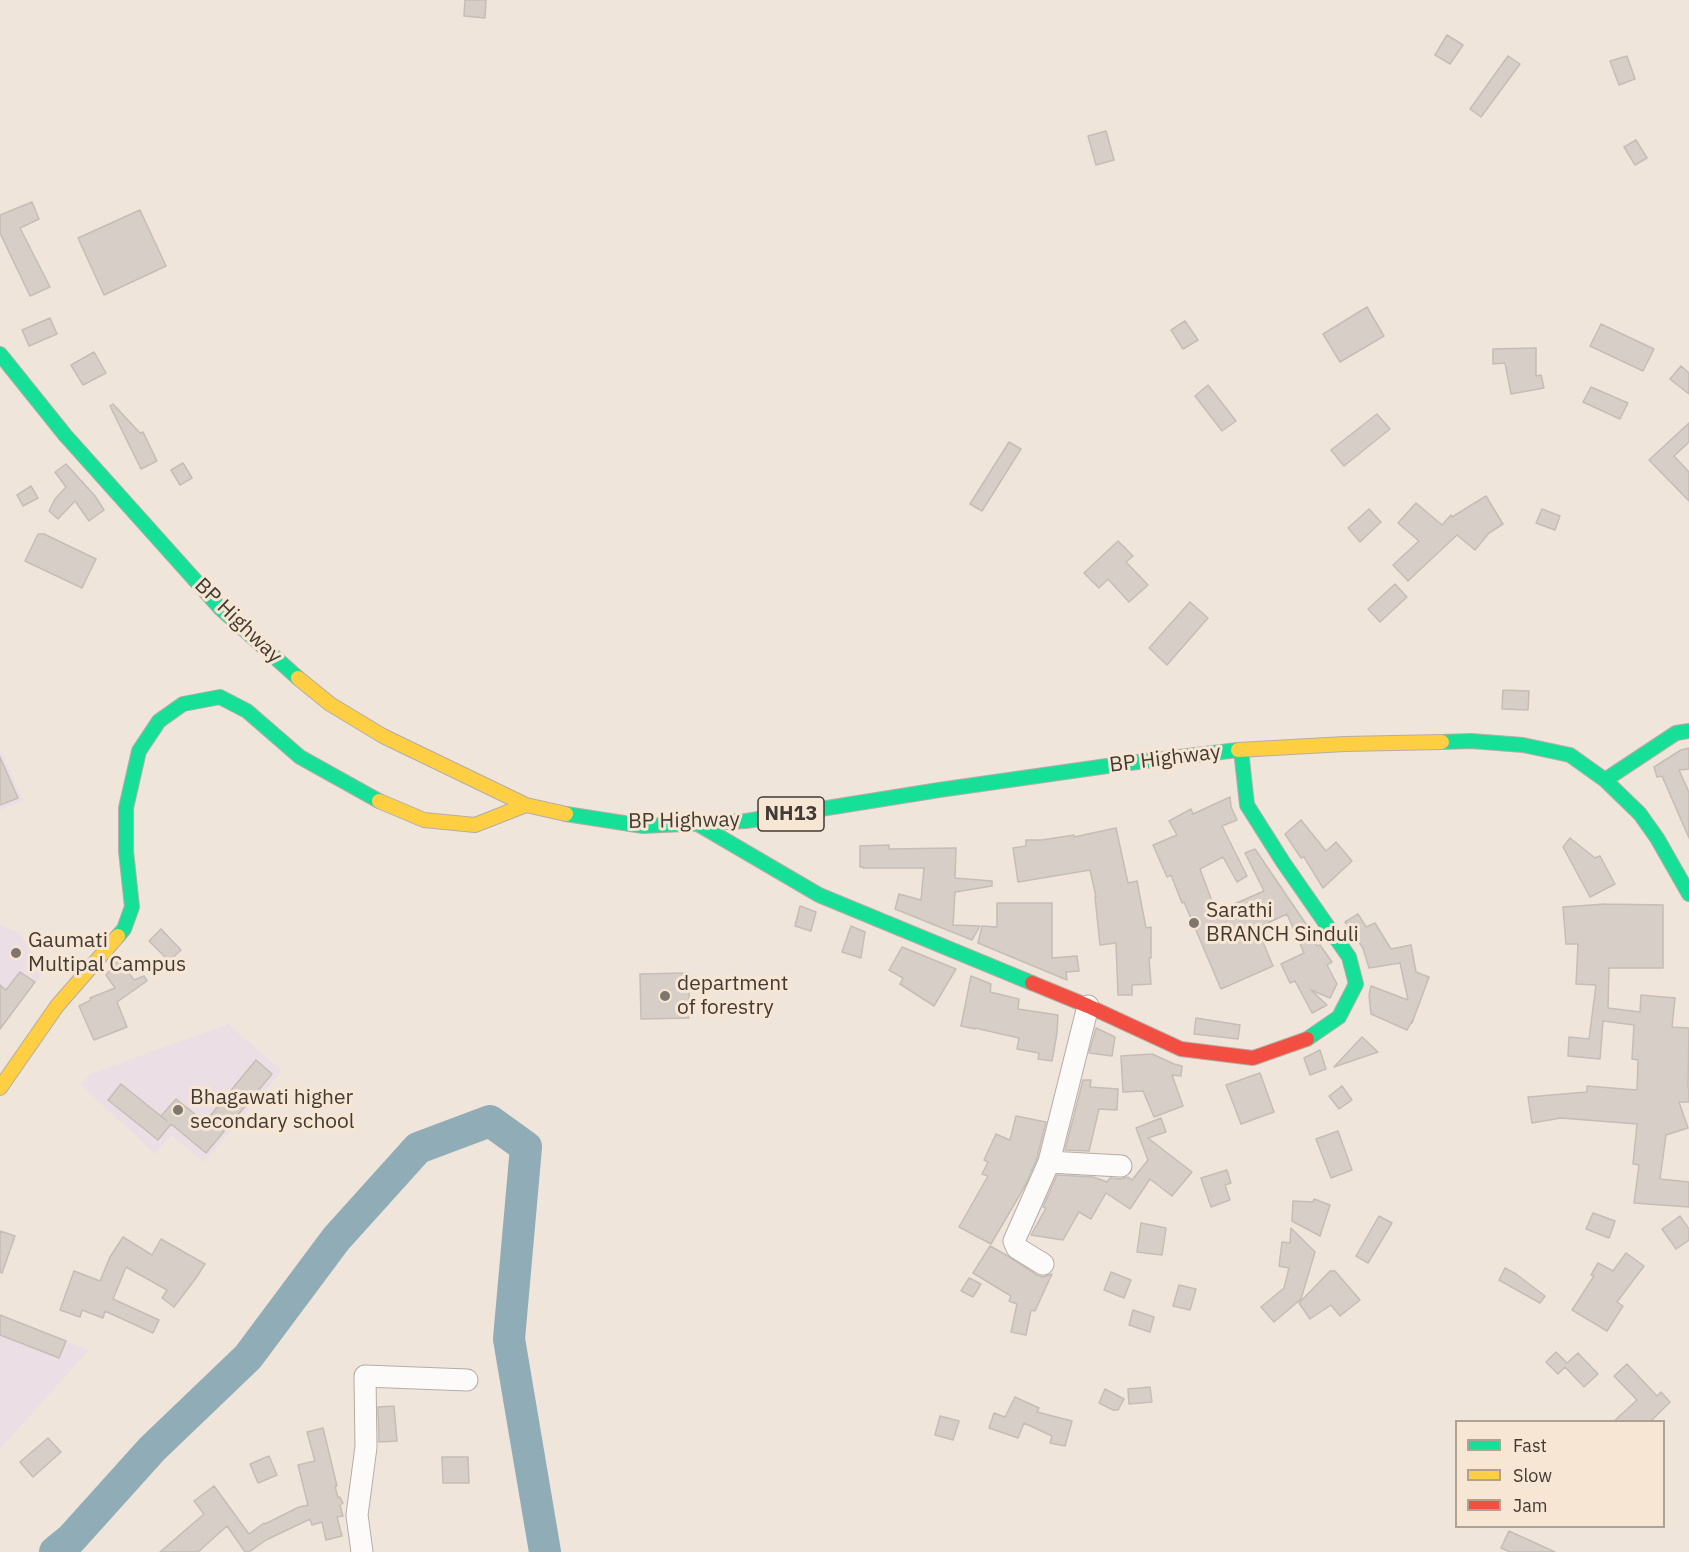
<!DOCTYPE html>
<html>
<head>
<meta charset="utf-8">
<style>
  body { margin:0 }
  #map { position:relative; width:1689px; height:1552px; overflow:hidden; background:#efe5db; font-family:"IBM Plex Sans",sans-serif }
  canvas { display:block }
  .legend { position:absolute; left:1455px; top:1420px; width:210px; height:108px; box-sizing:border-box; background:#f7e6d3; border:2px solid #afa293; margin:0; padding:8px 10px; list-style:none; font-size:18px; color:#423b34 }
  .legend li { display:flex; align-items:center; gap:12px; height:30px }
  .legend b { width:30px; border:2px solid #afa293 }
</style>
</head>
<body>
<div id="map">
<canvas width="1689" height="1552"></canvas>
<ul class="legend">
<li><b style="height:8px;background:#16e098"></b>Fast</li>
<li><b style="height:8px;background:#ffcf43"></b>Slow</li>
<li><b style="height:8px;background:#f24e42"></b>Jam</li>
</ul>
</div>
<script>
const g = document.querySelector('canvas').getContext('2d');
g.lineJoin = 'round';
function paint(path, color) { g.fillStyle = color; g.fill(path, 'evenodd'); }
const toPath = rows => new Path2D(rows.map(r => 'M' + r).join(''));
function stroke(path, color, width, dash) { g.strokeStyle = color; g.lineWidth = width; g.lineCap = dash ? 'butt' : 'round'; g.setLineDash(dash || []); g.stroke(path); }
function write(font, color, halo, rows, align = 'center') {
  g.font = font + ' "IBM Plex Sans",sans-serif'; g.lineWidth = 6; g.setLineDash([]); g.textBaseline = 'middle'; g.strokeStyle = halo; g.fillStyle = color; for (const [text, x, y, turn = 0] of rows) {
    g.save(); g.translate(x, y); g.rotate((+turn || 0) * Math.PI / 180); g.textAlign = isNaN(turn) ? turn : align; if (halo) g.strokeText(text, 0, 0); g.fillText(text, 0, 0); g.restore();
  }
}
const education = toPath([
  [0,749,23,801,0,810],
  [0,925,20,933,42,974,11,1015,0,1006],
  [228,1024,282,1071,204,1162,171,1135,155,1154,81,1085,90,1074],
  [0,1315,89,1350,0,1449]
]);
const river = toPath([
  [55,1552,71,1539,152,1449,248,1357,336,1239,418,1148,490,1121,526,1147,509,1339,545,1552]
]);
const building = toPath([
  [465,0,486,0,485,18,464,16,465,0],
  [1447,35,1463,45,1450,64,1435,55,1447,35],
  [1508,56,1520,64,1481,117,1470,109,1508,56],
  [1627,56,1635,79,1619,85,1610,61,1627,56],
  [1106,131,1114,160,1096,165,1088,136,1106,131],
  [1636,140,1647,158,1635,165,1624,147,1636,140],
  [32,202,39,219,20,228,50,287,30,296,0,233,0,215,32,202],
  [140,210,166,266,104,295,78,238,140,210],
  [1367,307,1384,336,1340,362,1323,334,1367,307],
  [50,318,57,334,29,346,22,330,50,318],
  [1185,321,1198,340,1183,349,1171,330,1185,321],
  [1601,324,1654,349,1643,371,1590,346,1601,324],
  [1536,348,1536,376,1541,375,1544,388,1511,394,1505,363,1493,364,1493,349,1536,348],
  [94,352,106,373,83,385,71,365,94,352],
  [1681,366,1689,373,1689,394,1670,379,1681,366],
  [1208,385,1236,421,1222,431,1195,396,1208,385],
  [1591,387,1628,403,1620,419,1583,402,1591,387],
  [113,404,140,433,143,432,157,461,141,469,110,406,113,404],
  [1377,414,1390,429,1344,466,1331,450,1377,414],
  [1689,423,1689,442,1674,456,1689,472,1689,501,1649,460,1689,423],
  [1009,442,1021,449,982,511,970,504,1009,442],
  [183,463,192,478,180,485,171,470,183,463],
  [66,464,95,496,104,510,89,521,75,501,58,519,49,511,55,499,66,487,55,472,66,464],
  [31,486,38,498,23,506,17,495,31,486],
  [1486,496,1503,524,1489,533,1475,550,1457,535,1408,581,1393,565,1419,541,1398,523,1416,503,1442,525,1451,515,1452,517,1486,496],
  [1369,509,1381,522,1360,542,1348,528,1369,509],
  [1542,509,1560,516,1555,530,1536,523,1542,509],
  [38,534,44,534,96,559,82,588,25,561,38,534],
  [1118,541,1133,556,1126,562,1148,585,1129,602,1108,579,1099,588,1084,573,1118,541],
  [1395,584,1407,597,1380,622,1368,609,1395,584],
  [1190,602,1208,618,1167,665,1149,648,1190,602],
  [1503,690,1529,691,1528,710,1502,709,1503,690],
  [1689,748,1689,769,1679,770,1689,792,1689,838,1662,776,1657,777,1654,767,1681,750,1689,748],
  [0,757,18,798,0,805,0,757],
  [1230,797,1231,807,1237,820,1222,826,1247,876,1237,882,1223,857,1200,869,1216,912,1264,891,1245,853,1255,849,1308,927,1317,946,1320,945,1332,962,1327,965,1337,984,1330,998,1311,990,1327,1005,1312,1013,1295,981,1290,983,1281,964,1304,953,1287,914,1257,928,1273,966,1221,989,1184,902,1182,903,1171,875,1167,877,1153,845,1177,835,1169,821,1191,809,1193,814,1230,797],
  [1301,820,1326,851,1336,842,1352,861,1323,888,1304,857,1301,858,1285,834,1301,820],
  [1116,828,1128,883,1137,881,1146,928,1151,927,1151,958,1149,958,1151,984,1132,985,1132,995,1118,995,1116,943,1100,945,1095,897,1096,897,1090,870,1018,882,1013,848,1026,846,1026,840,1042,840,1074,835,1074,837,1116,828],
  [1570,838,1595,858,1600,856,1615,884,1590,897,1563,847,1570,838],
  [889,845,889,849,956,848,955,878,992,881,992,886,955,892,953,925,980,926,972,940,895,909,899,894,921,900,924,868,863,868,863,867,860,867,860,846,889,845],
  [997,903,1052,903,1052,958,1077,956,1079,971,1066,972,1067,980,978,943,982,926,997,927,997,903],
  [1605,904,1663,905,1663,968,1609,968,1608,1008,1640,1012,1641,995,1675,998,1672,1027,1689,1028,1688,1088,1689,1088,1689,1102,1679,1102,1688,1128,1666,1135,1660,1179,1689,1182,1689,1207,1634,1203,1639,1165,1633,1164,1637,1124,1561,1118,1532,1123,1528,1097,1587,1092,1587,1086,1637,1090,1638,1060,1632,1059,1634,1025,1603,1021,1600,1059,1568,1056,1569,1037,1589,1039,1596,985,1576,984,1578,944,1566,944,1563,907,1605,904],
  [800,906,816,912,811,931,795,926,800,906],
  [1358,914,1366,927,1375,923,1391,949,1411,945,1416,972,1429,977,1412,1023,1412,1021,1407,1030,1371,1014,1369,995,1371,986,1408,1000,1400,963,1369,968,1363,948,1345,922,1358,914],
  [851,926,865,932,861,958,842,952,851,926],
  [161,929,181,950,169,961,149,941,161,929],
  [902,947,956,969,934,1006,900,984,903,978,889,970,902,947],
  [119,960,134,980,144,976,147,981,117,1002,127,1027,94,1040,79,1006,91,1000,90,998,115,988,106,975,119,960],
  [20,972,35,982,0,1029,0,985,6,990,20,972],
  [689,973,689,1018,641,1019,640,974,689,973],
  [971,976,991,984,990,992,1019,999,1018,1009,1058,1015,1057,1033,1052,1061,1038,1059,1039,1053,1017,1049,1019,1038,975,1028,975,1029,961,1026,971,976],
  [1196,1018,1240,1025,1238,1039,1194,1034,1196,1018],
  [1096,1028,1115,1037,1112,1056,1089,1053,1096,1028],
  [1362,1037,1378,1052,1334,1067,1362,1037],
  [1320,1050,1326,1069,1310,1075,1304,1058,1320,1050],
  [1152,1054,1174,1064,1182,1066,1181,1076,1172,1075,1183,1106,1154,1117,1143,1091,1123,1092,1121,1056,1152,1054],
  [256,1060,272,1074,206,1153,171,1124,158,1140,108,1100,121,1084,167,1121,161,1116,176,1099,205,1122,256,1060],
  [1260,1073,1274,1112,1241,1124,1226,1085,1260,1073],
  [1083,1080,1091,1080,1090,1087,1118,1089,1117,1110,1099,1109,1089,1151,1065,1150,1083,1080],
  [1342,1086,1352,1100,1339,1109,1329,1096,1342,1086],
  [1016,1116,1046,1122,1037,1158,1026,1184,991,1244,959,1227,988,1176,982,1174,988,1162,984,1160,996,1134,1010,1140,1016,1116],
  [1161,1118,1166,1132,1148,1138,1192,1172,1172,1196,1150,1179,1130,1209,1106,1193,1091,1219,1079,1212,1063,1240,1031,1235,1046,1208,1043,1207,1057,1175,1093,1177,1107,1182,1110,1178,1120,1179,1128,1177,1132,1180,1148,1160,1136,1128,1161,1118],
  [1338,1131,1352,1170,1331,1178,1316,1139,1338,1131],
  [1227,1170,1231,1183,1225,1185,1230,1200,1211,1207,1201,1178,1227,1170],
  [1314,1199,1330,1205,1320,1236,1292,1221,1293,1201,1313,1202,1314,1199],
  [1593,1213,1615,1221,1609,1238,1586,1229,1593,1213],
  [1379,1216,1392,1223,1368,1263,1356,1256,1379,1216],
  [1680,1216,1689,1229,1689,1240,1676,1249,1662,1229,1680,1216],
  [1141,1223,1166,1228,1162,1255,1137,1252,1141,1223],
  [1291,1228,1315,1252,1301,1299,1274,1322,1261,1307,1284,1288,1289,1268,1279,1266,1282,1242,1290,1243,1291,1228],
  [0,1231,15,1236,2,1273,0,1272,0,1231],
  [123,1237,152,1255,161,1239,205,1264,196,1278,174,1307,162,1298,167,1290,126,1267,113,1299,159,1320,153,1333,105,1311,103,1318,82,1310,80,1317,60,1310,74,1271,100,1281,110,1257,123,1237],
  [990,1246,1008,1256,1037,1275,1043,1277,1052,1274,1035,1311,1031,1310,1026,1335,1011,1332,1017,1304,1009,1301,1011,1296,973,1273,990,1246],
  [1626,1253,1644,1266,1617,1302,1623,1306,1607,1331,1572,1310,1594,1276,1591,1275,1598,1263,1613,1271,1626,1253],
  [1505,1268,1516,1274,1545,1296,1540,1303,1499,1280,1505,1268],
  [1330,1271,1335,1271,1360,1300,1340,1316,1331,1305,1310,1319,1299,1303,1330,1271],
  [1111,1272,1131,1280,1124,1298,1104,1290,1111,1272],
  [969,1278,981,1284,973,1297,961,1291,969,1278],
  [1179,1285,1196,1289,1190,1310,1173,1306,1179,1285],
  [1133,1310,1154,1317,1150,1332,1129,1325,1133,1310],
  [0,1315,66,1341,59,1358,0,1335,0,1315],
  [1556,1352,1567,1363,1578,1353,1598,1374,1584,1387,1565,1367,1558,1374,1546,1362,1556,1352],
  [1627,1364,1657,1396,1661,1392,1670,1402,1650,1422,1613,1422,1637,1400,1614,1376,1627,1364],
  [1150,1387,1152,1402,1129,1404,1128,1389,1150,1387],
  [1105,1389,1124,1399,1118,1410,1113,1410,1099,1403,1105,1389],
  [1015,1397,1039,1408,1037,1412,1072,1421,1065,1446,1050,1443,1052,1436,1024,1423,1018,1438,989,1428,994,1413,1005,1417,1015,1397],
  [394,1406,397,1441,379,1442,378,1407,394,1406],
  [940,1416,959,1421,953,1440,935,1435,940,1416],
  [323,1428,337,1486,335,1486,338,1498,340,1497,343,1503,340,1505,343,1516,337,1517,342,1536,326,1540,322,1522,312,1525,310,1519,266,1540,249,1552,245,1552,227,1526,198,1552,160,1552,204,1514,194,1501,214,1486,249,1534,264,1523,265,1524,299,1507,308,1505,298,1465,315,1461,307,1432,323,1428],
  [48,1438,61,1452,33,1477,20,1462,48,1438],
  [269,1456,277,1475,258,1483,250,1464,269,1456],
  [442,1457,468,1457,469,1483,443,1483,442,1457],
  [1509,1531,1555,1552,1510,1552,1501,1548,1509,1531]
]);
const street = toPath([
  [1049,1162,1121,1166],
  [1043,1264,1017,1248,1014,1241,1049,1162,1088,1006],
  [362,1552,357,1515,366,1447,365,1376,467,1380]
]);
const fast = toPath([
  [0,354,65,435,220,608,298,678],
  [1442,742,1471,741,1523,745,1570,755,1605,780,1640,814,1657,838,1689,894],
  [1241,750,1247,805,1283,862,1349,957,1356,984,1339,1017,1307,1039],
  [1605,780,1676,733,1689,731],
  [566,814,643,826,746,821,939,790,1121,764,1238,750],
  [696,823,819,895,1032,983],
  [118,936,124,929,132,907,126,851,126,808,139,751,159,721,183,704,220,697,247,711,300,757,379,801]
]);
const slow = toPath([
  [298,678,330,704,383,736,526,805,566,814],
  [1238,750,1345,744,1442,742],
  [379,801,424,820,475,825,526,805],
  [0,1088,57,1006,118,936]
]);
const jam = toPath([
  [1032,983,1088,1006,1181,1049,1253,1058,1307,1039]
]);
const markers = [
  [1194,923,6,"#7f766e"],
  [16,953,6,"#7f766e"],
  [665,996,6,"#7f766e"],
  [178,1110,6,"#7f766e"]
];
const shields = [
  [791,814,66]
];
const shieldNames = [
  ["NH13",791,814]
];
const streetNames = [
  ["BP Highway",238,621,44],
  ["BP Highway",1165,759,-7],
  ["BP Highway",684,821,-1]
];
const poiNames = [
  ["Sarathi",1206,911],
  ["BRANCH Sinduli",1206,935],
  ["Gaumati",28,941],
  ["Multipal Campus",28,965],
  ["department",677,984],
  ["of forestry",677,1008],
  ["Bhagawati higher",190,1098],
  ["secondary school",190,1122]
];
paint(education, '#ebdfe5');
stroke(river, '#90acb7', 32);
paint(building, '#d7cfc7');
stroke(building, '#c5bdb6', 1.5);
stroke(street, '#b4ada5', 23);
stroke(fast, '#b4ada5', 16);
stroke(slow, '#b4ada5', 16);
stroke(jam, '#b4ada5', 16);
stroke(street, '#fdfbfa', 21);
stroke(fast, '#16e098', 14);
stroke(slow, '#ffcf43', 14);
stroke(jam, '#f24e42', 14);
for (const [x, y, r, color] of markers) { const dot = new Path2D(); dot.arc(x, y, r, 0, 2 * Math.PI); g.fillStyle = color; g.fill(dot); stroke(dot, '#f7e6d3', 2); }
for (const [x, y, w] of shields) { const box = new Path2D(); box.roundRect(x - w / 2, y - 17, w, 34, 4.5); g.fillStyle = '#f7e6d3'; g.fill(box); stroke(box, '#423b34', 1.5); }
write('bold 20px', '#423b34', null, shieldNames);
write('21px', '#423b34', '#f7e6d3', streetNames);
write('21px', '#423b34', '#f7e6d3', poiNames, 'left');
</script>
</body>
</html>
